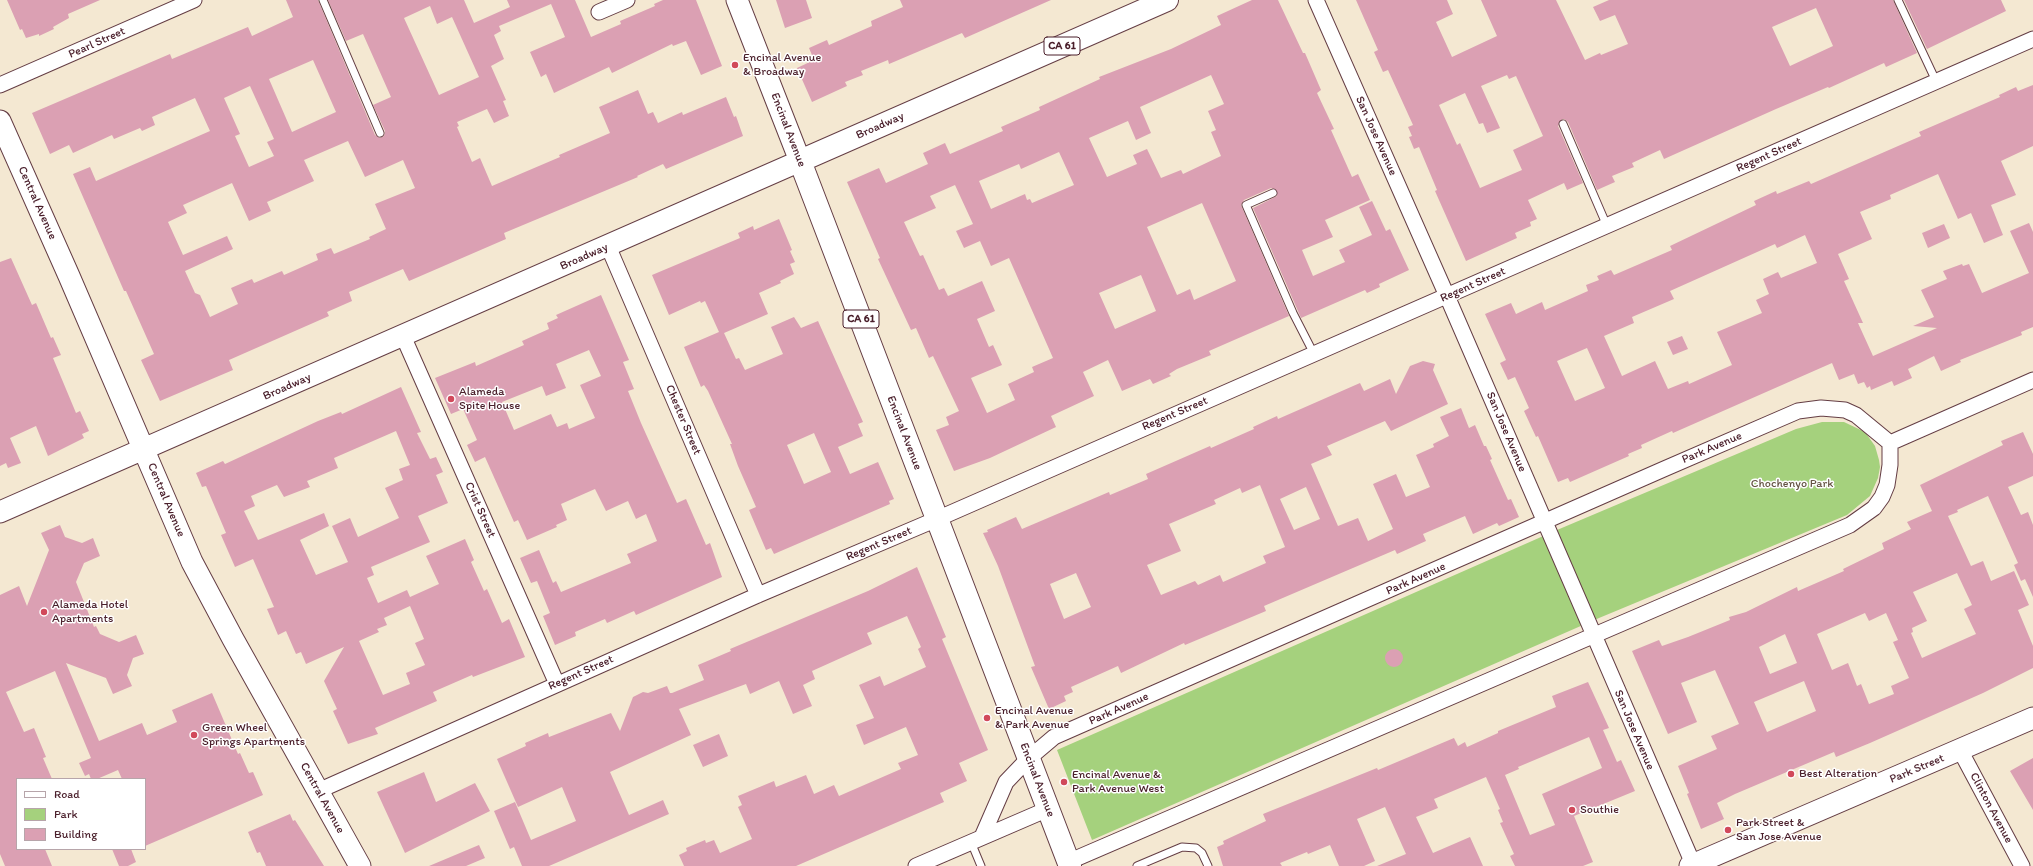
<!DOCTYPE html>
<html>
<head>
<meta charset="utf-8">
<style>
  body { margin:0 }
  #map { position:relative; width:2033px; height:866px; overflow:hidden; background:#f4e8d2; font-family:Itim,sans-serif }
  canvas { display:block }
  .legend { position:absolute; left:16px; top:778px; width:130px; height:72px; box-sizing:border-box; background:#fff; border:1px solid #b7a5aa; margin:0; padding:5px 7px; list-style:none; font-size:12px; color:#4a1f2b }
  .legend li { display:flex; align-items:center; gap:8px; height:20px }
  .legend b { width:20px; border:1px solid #b7a5aa }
</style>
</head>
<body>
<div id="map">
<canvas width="2033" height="866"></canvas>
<ul class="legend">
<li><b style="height:5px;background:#fff"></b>Road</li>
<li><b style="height:11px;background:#a5d17d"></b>Park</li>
<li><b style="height:11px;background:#dba0b3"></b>Building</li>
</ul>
</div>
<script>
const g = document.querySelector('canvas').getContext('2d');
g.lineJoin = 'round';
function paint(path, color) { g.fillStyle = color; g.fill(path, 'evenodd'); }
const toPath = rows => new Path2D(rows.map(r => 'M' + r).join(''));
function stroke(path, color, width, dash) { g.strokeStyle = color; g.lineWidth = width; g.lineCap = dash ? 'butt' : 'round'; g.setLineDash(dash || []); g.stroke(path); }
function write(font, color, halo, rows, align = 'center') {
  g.font = font + ' Itim,sans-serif'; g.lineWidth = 3; g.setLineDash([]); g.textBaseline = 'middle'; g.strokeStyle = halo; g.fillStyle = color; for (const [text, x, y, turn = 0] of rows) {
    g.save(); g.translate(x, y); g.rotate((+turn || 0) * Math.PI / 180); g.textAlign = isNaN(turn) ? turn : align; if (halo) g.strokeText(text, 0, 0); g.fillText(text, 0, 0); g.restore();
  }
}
const green = toPath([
  [1822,422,1844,422,1865,432,1875,446,1879,460,1880,467,1878,478,1870,496,1847,515,1599,618,1092,840,1057,750,1557,530,1796,429]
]);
const building = toPath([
  [7,0,100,0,68,14,69,18,53,27,54,29,39,36,39,34,26,38,22,29,20,30],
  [286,0,318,0,375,135,380,138,384,136,385,131,373,105,391,97,363,34,346,41,328,0,464,0,474,23,510,7,507,0,575,0,591,37,621,24,620,21,655,6,654,4,663,0,696,0,722,66,701,75,686,41,673,46,672,44,612,73,609,67,554,93,546,74,541,77,530,52,565,37,551,4,499,26,501,31,494,35,504,59,491,66,506,100,503,101,509,116,494,123,487,109,457,122,459,126,457,127,472,162,480,158,492,186,560,157,559,155,610,133,599,107,638,90,648,114,653,112,658,123,682,112,683,115,726,97,734,117,736,116,743,136,666,169,663,164,637,176,638,177,504,233,506,239,409,281,403,269,349,292,352,301,327,312,329,316,229,360,233,370,160,401,141,360,154,354,126,291,124,291,73,174,90,167,96,181,210,131,195,98,152,117,155,125,142,131,140,128,114,139,112,135,73,153,69,145,50,154,32,113,170,54,172,59,248,27,252,36,293,17],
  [430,6,437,24,452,17,479,77,439,95,404,18],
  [313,60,336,112,292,132,269,79],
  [250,86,274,139,267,142,274,156,249,167,235,136,240,134,224,98],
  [348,141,365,177,403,160,415,188,375,204,386,229,369,237,370,239,334,254,331,248,316,254,318,260,284,275,282,271,254,283,252,279,231,288,238,304,210,317,200,295,195,293,185,271,233,249,227,236,183,255,168,222,187,213,183,205,232,183,249,221,271,211,267,202,314,181,304,160],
  [776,0,806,0,812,18,785,28],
  [900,0,1051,0,965,38,962,33,889,64,888,60,861,71,863,75,845,82,847,86,812,102,797,68,814,60,809,48,827,40,829,45,872,26,871,21,903,7],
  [1252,0,1278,0,1303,53,1305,53,1321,90,1317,93,1334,129,1331,130,1352,177,1358,174,1370,200,1325,220,1333,237,1302,250,1313,276,1345,262,1339,250,1372,235,1359,207,1372,201,1386,231,1390,229,1409,270,1379,284,1380,287,1367,293,1365,290,1301,318,1253,208,1277,196,1277,191,1271,188,1244,200,1241,205,1289,316,1209,351,1211,355,1177,369,1169,374,1171,376,1153,384,1150,379,1122,391,1108,360,1083,372,1094,396,1051,416,1056,427,990,458,954,471,936,430,949,425,946,417,959,411,933,356,929,358,916,328,911,330,878,259,880,258,847,182,879,168,886,183,928,164,923,153,945,143,950,154,1003,131,1001,127,1040,110,1039,107,1100,79,1099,77,1171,49,1221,25,1217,16],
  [1211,75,1224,104,1208,111,1216,130,1211,132,1221,156,1183,174,1181,170,1161,178,1147,149,1133,155,1137,164,1107,177,1089,138,1128,121,1136,140,1151,133,1140,107],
  [1059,152,1074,185,1032,203,1030,199,1027,200,1025,194,991,209,979,181,1019,164,1021,169],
  [955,185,973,224,956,231,964,248,980,241,991,266,1009,258,1053,358,1032,367,1034,372,1008,384,1015,400,987,413,971,378,1002,365,993,345,989,347,977,319,995,311,982,281,948,296,944,288,939,290,923,255,920,256,904,222,936,208,930,196],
  [1202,203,1236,281,1194,300,1190,289,1177,295,1147,227],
  [1141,275,1156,311,1115,329,1099,293],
  [1356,0,1447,0,1453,14,1436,22,1452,57,1497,36,1481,0,1556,0,1585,60,1600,53,1601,55,1628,44,1615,15,1600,21,1593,7,1609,0,1893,0,1917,53,1886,67,1884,63,1829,88,1828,87,1776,109,1664,159,1660,150,1632,163,1634,167,1612,176,1615,182,1597,190,1568,122,1564,119,1561,120,1558,126,1583,183,1567,190,1564,183,1528,200,1537,219,1530,222,1531,226,1515,233,1517,238,1466,261,1435,191,1437,190,1419,147,1414,149,1409,137,1412,136,1408,127,1413,125,1388,70,1383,72,1374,52,1378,50],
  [1816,8,1833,46,1790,66,1772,27],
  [1507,75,1509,79,1516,76,1543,136,1513,150,1522,170,1480,188,1460,143,1457,145,1439,105,1465,93,1479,124,1483,123,1487,133,1500,128,1481,86],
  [1904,0,2001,0,2006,11,1927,49],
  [2033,85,2033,146,2001,161,2016,195,1991,205,2003,235,1984,243,1971,213,1958,219,1938,174,1890,195,1891,199,1860,212,1872,239,1838,254,1849,279,1844,281,1863,323,1858,323,1873,356,1937,328,1913,326,1934,317,1921,290,1947,279,1943,271,1962,264,1963,266,1969,264,1982,293,2029,273,2010,231,2029,223,2033,232,2033,327,2021,332,2022,335,1960,360,1961,362,1941,371,1934,356,1908,369,1912,378,1894,386,1892,381,1871,390,1870,386,1867,388,1864,382,1858,384,1854,374,1839,380,1832,363,1673,433,1672,431,1641,445,1642,448,1628,454,1629,456,1570,482,1568,478,1558,482,1538,436,1536,437,1524,411,1529,408,1515,377,1508,380,1500,363,1506,360,1485,314,1511,303,1516,314,1542,302,1545,310,1588,291,1586,285,1599,280,1597,276,1611,270,1614,275,1672,250,1670,246,1756,205,1754,201,1776,191,1777,194,1809,181,1811,184,1921,136,1919,132,2000,97,1999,95,2016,87,2018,91],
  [1805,235,1817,263,1781,278,1778,272,1763,279,1769,294,1756,300,1762,313,1717,332,1732,365,1689,384,1688,381,1668,389,1655,361,1622,376,1604,336,1634,323,1632,317,1674,299,1670,291,1775,244,1777,248],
  [1587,348,1605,388,1575,401,1557,361],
  [779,219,792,250,790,251,795,262,790,264,794,274,780,281,781,283,759,293,768,314,724,333,736,359,739,358,745,370,783,354,771,327,794,317,801,328,818,321,863,422,858,424,863,436,838,447,850,474,878,462,894,499,889,501,890,504,774,554,771,548,766,550,749,510,756,507,738,466,730,444,732,444,708,391,704,385,701,387,684,347,719,332,705,301,701,303,700,301,669,315,652,275,740,238,738,233,753,226,754,230],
  [814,433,831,472,804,484,787,445],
  [1944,224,1950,238,1928,248,1922,233],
  [11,258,32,305,36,303,51,338,53,337,61,355,53,358,76,413,80,411,89,431,82,434,84,438,48,456,36,426,10,438,21,463,8,468,6,463,0,466,0,262],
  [601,295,629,360,623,362,634,389,628,391,641,423,677,503,686,499,706,545,710,543,722,577,636,615,634,611,607,623,605,619,575,632,576,636,555,645,543,616,550,613,537,581,531,583,520,558,539,550,553,583,556,581,561,592,631,563,627,554,657,541,646,514,636,519,628,501,606,511,595,489,561,504,567,520,556,525,557,527,527,540,518,520,514,522,485,457,475,462,467,445,477,440,464,411,463,409,451,414,435,378,475,362,476,366,524,345,522,341,549,329,547,323,558,318,556,315],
  [589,350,601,376,580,385,595,418,569,429,567,423,557,427,551,414,514,430,502,402,542,386,546,396,566,388,556,364],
  [1682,336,1688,349,1673,355,1667,342],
  [1423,361,1435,364,1433,370,1448,404,1391,431,1385,421,1327,446,1332,455,1311,464,1338,526,1358,518,1368,541,1393,529,1373,484,1396,474,1406,497,1430,487,1416,455,1434,447,1433,444,1449,436,1440,417,1461,408,1469,428,1475,425,1484,446,1486,446,1492,459,1490,460,1508,500,1511,499,1519,517,1499,526,1497,523,1473,534,1465,516,1423,534,1426,541,1397,554,1395,550,1264,606,1266,611,1185,645,1184,643,1121,673,1118,666,1071,687,1073,692,1064,696,1066,701,1049,709,1031,667,1035,666,998,566,983,533,988,532,987,530,1016,517,1022,529,1109,492,1110,495,1148,479,1146,474,1210,446,1211,448,1254,429,1253,427,1277,416,1278,419,1360,383,1364,391,1390,379,1396,394,1410,366],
  [1260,485,1285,547,1263,556,1266,563,1223,582,1220,575,1198,585,1195,581,1161,595,1147,565,1181,551,1169,524,1216,504,1214,500,1240,488,1242,493],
  [1306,487,1320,519,1294,530,1280,499],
  [1076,573,1091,607,1064,619,1050,584],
  [401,387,421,432,417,433,430,459,436,457,443,472,436,475,448,503,418,516,430,542,371,567,374,575,367,578,378,603,407,590,410,597,439,584,426,556,465,539,474,560,471,562,484,591,487,589,502,623,509,619,525,657,473,677,472,675,433,692,437,701,375,728,378,734,348,744,333,711,337,709,324,681,344,647,306,664,301,652,296,654,286,631,278,635,267,609,274,607,253,559,235,567,221,535,226,533,206,486,202,487,196,473,223,461,225,464,318,421,341,412,342,414],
  [396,431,410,465,399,469,403,480,385,488,399,518,358,537,350,518,332,526,348,562,316,575,300,540,329,526,324,513,258,540,244,511,255,506,251,496,277,485,284,497,310,487,307,481,338,468,334,458],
  [410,606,424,639,415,643,425,665,406,673,410,684,383,695,359,641,379,632,377,629,387,625,384,618],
  [2023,432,2033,454,2033,476,2008,487,2021,515,2028,512,2033,525,2033,597,2025,579,2021,581,2014,565,2018,563,1988,496,1957,510,1958,512,1948,516,1971,566,1983,561,1991,581,2014,571,2029,605,2018,610,2033,646,2033,668,1983,693,1870,743,1836,757,1834,752,1735,794,1717,803,1724,819,1701,829,1687,794,1689,793,1678,766,1717,749,1711,736,1739,724,1715,670,1681,683,1697,722,1668,734,1632,651,1659,640,1662,646,1688,637,1730,620,1729,617,1746,612,1797,587,1798,591,1844,571,1843,569,1884,549,1882,543,1911,529,1907,522,1932,511,1920,485,2003,445,2001,441],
  [1957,573,1972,605,1964,609,1976,634,1922,658,1911,633,1913,632,1912,628,1927,621,1913,592],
  [1865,613,1869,621,1886,613,1898,640,1893,642,1909,678,1891,686,1894,694,1869,704,1861,684,1857,686,1848,663,1832,670,1817,634],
  [1785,634,1797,663,1770,674,1759,647],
  [1804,681,1816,711,1767,732,1754,702],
  [60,525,65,537,82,543,93,538,100,556,84,563,76,582,94,627,96,626,100,634,119,642,136,635,144,654,133,658,127,675,132,686,113,694,106,678,66,663,99,741,142,723,147,735,177,722,172,710,212,693,238,754,240,753,249,773,253,772,263,795,145,846,145,779,122,779,118,770,97,779,91,779,89,774,85,776,79,763,91,758,55,671,6,692,24,732,34,728,46,757,43,758,52,779,17,779,17,849,45,849,52,866,5,866,0,854,0,595,19,586,27,606,49,550,41,533],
  [917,567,946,637,942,639,988,750,959,763,967,781,940,793,944,802,796,866,684,866,679,855,687,851,686,848,705,840,706,843,714,840,720,853,752,839,738,807,742,805,738,796,774,781,776,787,806,775,814,794,834,785,839,796,901,769,898,763,918,755,906,727,864,745,856,725,874,718,859,685,880,676,884,686,926,667,918,649,921,647,907,616,867,633,872,644,812,671,815,679,803,685,812,706,793,714,779,681,750,694,746,684,679,709,691,735,610,772,629,815,663,800,669,814,549,866,522,866,514,847,510,849,494,811,515,802,531,840,576,821,562,787,518,807,497,759,526,746,525,743,548,733,549,737,611,713,620,731,633,697,643,692,648,693,667,686,670,693,672,693,704,680,698,665,731,651,730,649,868,591],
  '1385 658a9 9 0 1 1 18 0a9 9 0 1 1-18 0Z',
  [1588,682,1609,728,1603,730,1617,762,1621,760,1635,791,1574,816,1593,862,1583,866,1515,866,1510,856,1514,854,1500,823,1503,822,1498,810,1500,809,1486,777,1434,799,1438,808,1416,817,1433,853,1470,837,1483,866,1377,866,1406,854,1385,807,1357,819,1375,861,1364,866,1339,866,1330,845,1308,854,1307,852,1280,863,1282,866,1223,866,1217,847,1224,844,1223,841,1266,821,1263,814,1377,768,1378,770,1454,738,1458,746,1465,742,1467,747,1498,733,1498,731,1556,707,1552,696],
  [1589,737,1602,768,1542,794,1555,825,1530,835,1505,775,1519,769,1518,767],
  [719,734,728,756,703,767,693,745],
  [2033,758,2033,810,2010,771],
  [424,772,436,802,475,783,490,811,405,853,377,792],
  [290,814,293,821,295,820,324,866,266,866,260,852,257,853,248,832],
  [479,845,485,858,466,866,429,866],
  [112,849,131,849,136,862,128,866,119,866]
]);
const lane = toPath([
  [323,0,380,133],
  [1898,0,1936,81],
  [1563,124,1607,226],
  [1273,193,1246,205,1293,313,1314,354],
  [971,842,981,866],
  [1137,866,1182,847,1196,848,1202,853,1208,866]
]);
const street = toPath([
  [1316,0,1447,296,1694,866],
  [599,12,627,0],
  [0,85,194,0],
  [608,246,758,595],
  [403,336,557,684],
  [1890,443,2033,380],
  [1960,750,2022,866],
  [318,791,758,595,937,519,2033,39],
  [982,837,1006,782,1028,759,1054,737,1664,469,1798,411,1821,408,1845,410,1856,415,1890,443,1890,465,1887,485,1882,497,1874,508,1850,525,1068,862],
  [916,866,1048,809]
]);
const secondary = toPath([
  [0,121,69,276,192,562,233,639,360,866],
  [0,512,800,161,737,0],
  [1690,866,2033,718]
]);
const primary = toPath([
  [1070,866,800,161,1167,0]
]);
const markers = [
  [735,65,4,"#d1495b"],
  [451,399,4,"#d1495b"],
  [44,612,4,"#d1495b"],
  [987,718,4,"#d1495b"],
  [194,735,4,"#d1495b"],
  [1791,774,4,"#d1495b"],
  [1064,782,4,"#d1495b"],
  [1572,810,4,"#d1495b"],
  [1728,830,4,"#d1495b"]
];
const shields = [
  [1062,46,36],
  [861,319,36]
];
const shieldNames = [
  ["CA 61",1062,46],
  ["CA 61",861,319]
];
const streetNames = [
  ["Pearl Street",97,43,-24],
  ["Broadway",880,126,-24],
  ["Encinal Avenue",788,130,69],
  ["San Jose Avenue",1376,136,66],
  ["Regent Street",1769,155,-24],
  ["Central Avenue",37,203,66],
  ["Broadway",584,257,-24],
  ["Regent Street",1473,285,-24],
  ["Broadway",287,387,-24],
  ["Regent Street",1175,414,-23],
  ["Chester Street",683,420,67],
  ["San Jose Avenue",1506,432,67],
  ["Encinal Avenue",904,433,69],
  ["Park Avenue",1712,448,-23],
  ["Central Avenue",166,500,67],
  ["Crist Street",480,510,66],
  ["Regent Street",879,544,-23],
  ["Park Avenue",1416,579,-24],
  ["Regent Street",581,673,-24],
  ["Park Avenue",1119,709,-24],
  ["San Jose Avenue",1634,730,67],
  ["Park Street",1917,769,-23],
  ["Encinal Avenue",1037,780,69],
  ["Central Avenue",322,798,61],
  ["Clinton Avenue",1991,808,62]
];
const poiNames = [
  ["Encinal Avenue",743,58],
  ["& Broadway",743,72],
  ["Alameda",459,392],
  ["Spite House",459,406],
  ["Alameda Hotel",52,605],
  ["Apartments",52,619],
  ["Encinal Avenue",995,711],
  ["& Park Avenue",995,725],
  ["Green Wheel",202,728],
  ["Springs Apartments",202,742],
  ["Best Alteration",1799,774],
  ["Encinal Avenue &",1072,775],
  ["Park Avenue West",1072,789],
  ["Southie",1580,810],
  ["Park Street &",1736,823],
  ["San Jose Avenue",1736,837]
];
const parkNames = [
  ["Chochenyo Park",1792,484]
];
paint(green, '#a5d17d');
paint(building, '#dba0b3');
stroke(lane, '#643d44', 9);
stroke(street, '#643d44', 17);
stroke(secondary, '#643d44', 23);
stroke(primary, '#643d44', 24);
stroke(lane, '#fff', 7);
stroke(street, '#fff', 15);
stroke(secondary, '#fff', 21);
stroke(primary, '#fff', 22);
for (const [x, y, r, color] of markers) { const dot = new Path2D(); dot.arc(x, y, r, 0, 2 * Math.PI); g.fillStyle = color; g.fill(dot); stroke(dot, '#fff', 1.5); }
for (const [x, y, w] of shields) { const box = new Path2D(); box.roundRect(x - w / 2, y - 9, w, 18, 3); g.fillStyle = '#fff'; g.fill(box); stroke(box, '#4a1f2b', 1); }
write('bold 11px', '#4a1f2b', null, shieldNames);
write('12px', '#4a1f2b', '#fff', streetNames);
write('12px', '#4a1f2b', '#fff', poiNames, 'left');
write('12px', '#655444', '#fff', parkNames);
</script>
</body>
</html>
